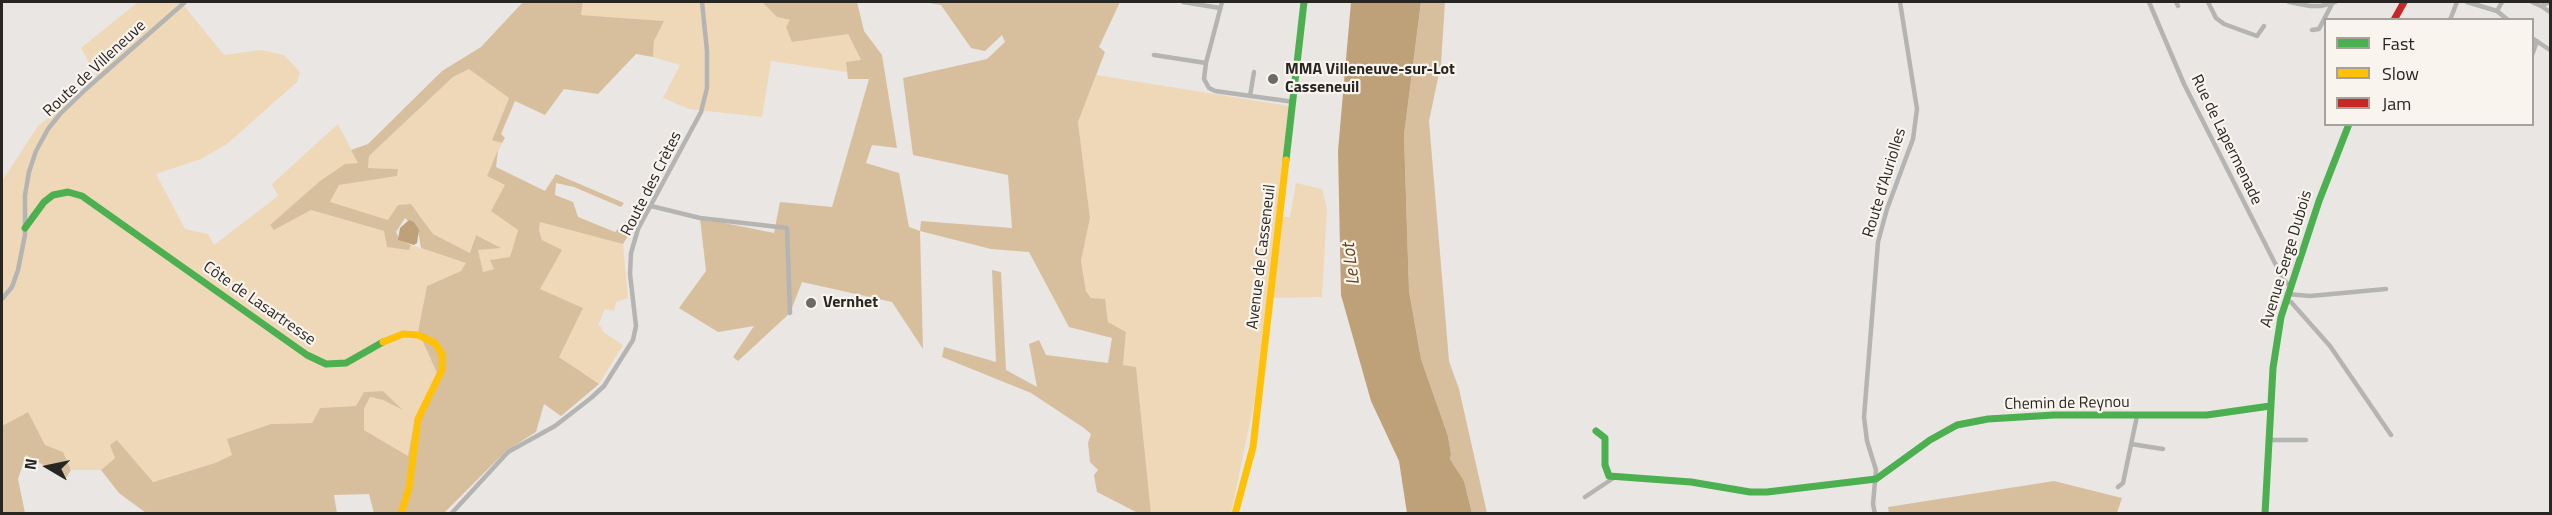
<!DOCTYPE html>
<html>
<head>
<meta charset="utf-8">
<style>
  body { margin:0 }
  #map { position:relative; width:2552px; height:515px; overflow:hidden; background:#e9e6e3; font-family:"Titillium Web",sans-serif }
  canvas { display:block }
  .frame { position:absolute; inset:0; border:3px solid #282623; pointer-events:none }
  .legend { position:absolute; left:2324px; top:18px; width:210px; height:108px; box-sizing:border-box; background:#f9f4ed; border:2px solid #a5a29c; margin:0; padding:8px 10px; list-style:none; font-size:18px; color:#282623 }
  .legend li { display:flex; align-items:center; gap:12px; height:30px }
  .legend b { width:30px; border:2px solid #a5a29c }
  .north { position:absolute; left:18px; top:437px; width:60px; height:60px; -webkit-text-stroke:4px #f9f4ed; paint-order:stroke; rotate:279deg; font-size:16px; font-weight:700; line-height:24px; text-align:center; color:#282623 }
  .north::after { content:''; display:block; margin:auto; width:21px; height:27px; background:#282623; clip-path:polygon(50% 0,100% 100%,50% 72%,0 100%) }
</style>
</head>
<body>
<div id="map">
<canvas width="2552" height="515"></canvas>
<div class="frame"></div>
<ul class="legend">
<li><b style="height:8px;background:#4caf50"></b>Fast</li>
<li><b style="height:8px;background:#ffc107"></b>Slow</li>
<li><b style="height:8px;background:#c62828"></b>Jam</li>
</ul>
<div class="north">N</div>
</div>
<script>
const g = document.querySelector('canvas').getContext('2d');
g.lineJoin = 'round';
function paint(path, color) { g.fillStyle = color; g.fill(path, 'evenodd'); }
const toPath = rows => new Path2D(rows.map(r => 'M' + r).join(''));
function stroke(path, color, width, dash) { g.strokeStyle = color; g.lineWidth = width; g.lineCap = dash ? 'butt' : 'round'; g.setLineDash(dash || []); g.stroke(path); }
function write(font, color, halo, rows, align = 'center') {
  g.font = font + ' "Titillium Web",sans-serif'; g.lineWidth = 4.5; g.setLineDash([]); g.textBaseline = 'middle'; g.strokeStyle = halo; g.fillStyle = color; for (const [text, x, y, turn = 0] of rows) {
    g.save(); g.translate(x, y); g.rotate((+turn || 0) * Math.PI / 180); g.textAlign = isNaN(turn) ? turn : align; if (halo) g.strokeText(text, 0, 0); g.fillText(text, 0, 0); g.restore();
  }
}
const green = toPath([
  [138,2,181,2,224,55,261,50,284,55,300,72,297,82,227,144,201,159,156,174,185,229,208,234,214,245,278,196,272,184,338,124,358,163,320,181,270,226,275,229,311,210,384,231,408,250,411,245,467,263,461,271,427,286,418,331,437,373,415,418,409,457,364,430,364,409,370,397,383,400,401,408,383,391,364,392,357,406,320,408,312,423,271,424,227,439,233,455,215,463,152,482,117,440,115,458,101,470,71,470,63,452,45,446,28,412,2,426,2,181,38,126,98,78,81,48],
  [583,2,762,2,777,17,848,34,861,61,847,62,847,72,771,61,762,117,689,109,663,98,680,65,653,57,654,41,663,21,581,15],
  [469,68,509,98,492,139,502,143,487,176,505,185,518,230,510,257,495,269,482,272,478,250,500,247,476,235,470,253,433,234,411,204,388,220,330,203,338,185,396,176,397,169,368,168,369,156,453,77],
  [1096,75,1289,106,1278,217,1290,217,1296,183,1322,189,1327,209,1322,297,1267,298,1254,403,1231,513,1151,513,1136,368,1123,365,1126,332,1108,322,1086,290,1081,261,1090,218,1078,122],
  [540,221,623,244,628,298,616,302,614,311,605,309,598,325,602,328,603,332,623,345,599,384,559,357,540,289,542,241,539,230]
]);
const forest = toPath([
  [523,2,583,2,581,15,664,21,654,41,653,57,636,54,598,94,564,89,545,115,515,101,501,134,505,138,502,143,492,140,509,98,469,69,453,77,369,156,368,168,398,169,397,176,339,185,330,202,388,220,398,205,411,204,433,234,470,253,476,235,501,248,478,250,483,272,494,269,490,260,510,257,518,230,491,211,505,185,487,176,498,150,496,167,545,191,556,174,624,203,621,207,574,187,556,183,555,195,573,202,578,217,615,232,633,214,642,214,623,244,540,222,539,230,542,240,562,250,540,289,583,308,559,357,599,384,561,416,544,404,536,432,506,451,444,513,374,513,369,494,334,495,337,513,146,513,119,493,101,470,115,458,110,445,117,440,153,482,215,463,232,455,227,439,271,424,312,423,320,408,356,406,364,392,383,391,403,410,383,400,370,397,364,409,364,430,408,456,415,418,437,373,418,331,427,286,461,271,466,263,421,248,418,230,405,218,396,232,400,240,411,245,409,250,387,247,384,231,311,210,274,230,270,225,320,181,345,164,358,163,351,150,368,144,442,71,481,47],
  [762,2,857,2,864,31,882,55,897,148,872,145,866,163,899,173,909,227,920,231,921,221,1012,228,1008,175,913,155,903,78,987,59,1005,42,1002,35,985,51,971,48,941,5,924,2,1120,2,1099,47,1105,52,1078,122,1090,218,1081,261,1086,291,1091,298,1105,299,1108,322,1126,332,1123,365,1136,367,1151,513,1138,513,1097,492,1094,475,1098,470,1090,462,1088,443,1091,434,1084,428,1031,393,942,357,944,347,996,362,992,270,1001,272,1006,370,1037,387,1029,344,1039,340,1046,355,1108,363,1112,338,1069,327,1029,252,991,249,920,231,923,349,892,302,802,282,790,313,738,361,733,357,754,326,718,332,679,308,706,271,700,218,774,233,780,202,832,207,869,79,848,79,846,62,861,60,848,34,792,42,786,27,790,20,777,17],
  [1421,2,1445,2,1441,64,1429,121,1449,361,1459,389,1487,513,1472,513,1464,481,1450,459,1451,454,1448,436,1421,359,1409,291,1404,135],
  [28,412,45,445,63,452,71,470,66,478,26,455,18,479,25,513,2,513,2,426],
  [2054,481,2122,498,2117,513,1889,513,1888,507]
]);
const water = toPath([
  [1351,2,1421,2,1404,135,1409,291,1421,359,1448,436,1451,454,1450,459,1464,481,1472,513,1407,513,1399,461,1371,401,1341,295,1338,151],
  [409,220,414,222,419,230,417,243,414,245,398,240,400,228]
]);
const street = toPath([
  [1183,2,1220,8],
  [1222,2,1206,63,1204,79,1209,88,1215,91,1294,102],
  [2149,2,2184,84,2283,279,2290,286],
  [2176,2,2178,6],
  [2208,2,2216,18,2224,24,2257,36,2264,26],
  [2289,2,2310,6,2321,6,2335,2],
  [2467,2,2497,11,2508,20],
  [2532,2,2541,6,2550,2],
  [2541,6,2550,12],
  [2497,11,2502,2],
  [2450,20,2457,2],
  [2312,30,2319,29,2333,2],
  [2532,38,2550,50],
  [1154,55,1206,63],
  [2532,55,2537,41],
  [1250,96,1254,72],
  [651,206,700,218,787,228,790,313],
  [2287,294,2310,296,2386,289],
  [2,299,12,287,18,270,25,235,25,195,29,172,36,151,48,129,60,114,86,89,185,2],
  [2285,301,2291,302,2330,346,2391,435],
  [2268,440,2306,440],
  [2131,444,2163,449],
  [2118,487,2123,483,2137,416],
  [1585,497,1615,477],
  [451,514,508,452,555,426,591,398,604,386,633,340,636,326,630,274,631,253,638,229,701,112,707,88,707,51,702,2],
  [1875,514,1873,504,1876,470,1867,441,1864,417,1878,242,1887,209,1913,139,1917,109,1900,2]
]);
const fast = toPath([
  [1286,160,1304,2],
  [25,228,44,202,53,195,68,192,82,196,307,355,326,364,346,363,383,342],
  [1596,431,1605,438,1605,465,1609,476,1691,482,1750,492,1767,492,1876,479,1930,440,1957,425,1988,419,2054,415,2207,415,2270,406],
  [2265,514,2273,368,2281,317,2319,201,2349,124]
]);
const slow = toPath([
  [383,342,403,334,418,335,435,343,442,354,442,370,418,419,409,488,401,514],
  [1235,514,1253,447,1286,160]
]);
const jam = toPath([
  [2394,20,2404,2]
]);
const markers = [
  [1273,79,6,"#6c6966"],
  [811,303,6,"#6c6966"]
];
const streetNames = [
  ["Route de Villeneuve",95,69,-43],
  ["Rue de Lapermenade",2226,140,64],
  ["Route d'Auriolles",1885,183,-73],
  ["Route des Crètes",652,184,-63],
  ["Avenue de Casseneuil",1262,257,-83],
  ["Avenue Serge Dubois",2287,259,-73],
  ["Côte de Lasartresse",259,304,35],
  ["Chemin de Reynou",2067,404,-1]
];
const poiNames = [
  ["MMA Villeneuve-sur-Lot",1285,70],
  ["Casseneuil",1285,88],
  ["Vernhet",823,303]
];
const waterNames = [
  ["Le Lot",1352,264,-97]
];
paint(green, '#efd8b8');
paint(forest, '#d7bf9e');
paint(water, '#bea179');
stroke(street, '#b4b4b3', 4.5);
stroke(fast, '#4caf50', 7);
stroke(slow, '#ffc107', 7);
stroke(jam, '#c62828', 7);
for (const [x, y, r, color] of markers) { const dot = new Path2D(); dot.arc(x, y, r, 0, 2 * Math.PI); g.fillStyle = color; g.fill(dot); stroke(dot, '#f9f4ed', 2); }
write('16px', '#282623', '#f9f4ed', streetNames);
write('bold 16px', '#282623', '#f9f4ed', poiNames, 'left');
write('italic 18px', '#604316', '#f9f4ed', waterNames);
</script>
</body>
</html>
